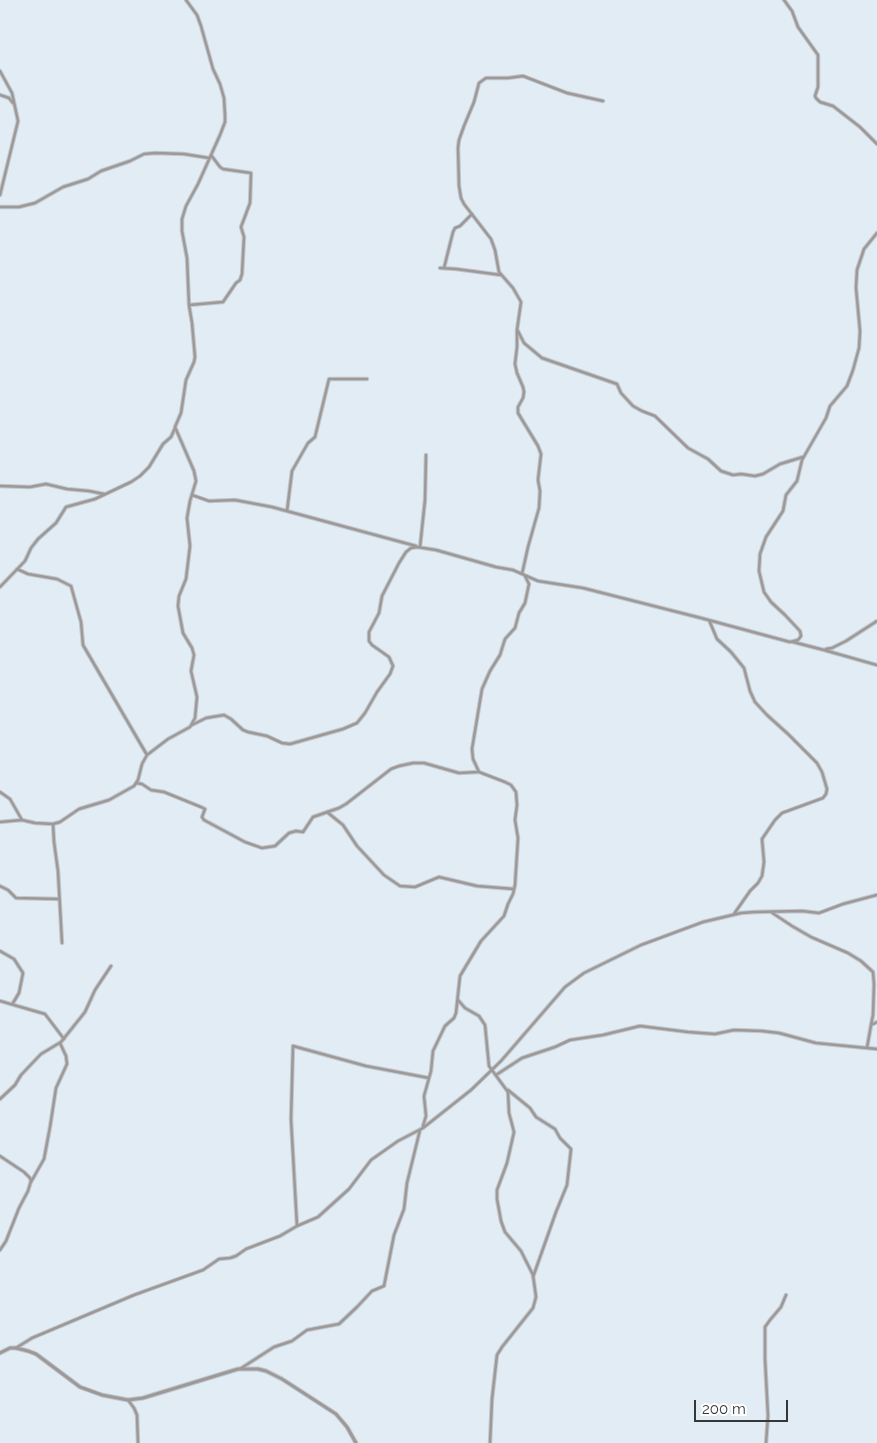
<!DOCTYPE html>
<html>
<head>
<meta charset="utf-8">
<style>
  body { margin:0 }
  #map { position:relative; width:877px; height:1443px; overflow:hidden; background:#e2ecf4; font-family:Raleway,sans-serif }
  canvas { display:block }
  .scale { position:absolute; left:694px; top:1400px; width:94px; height:22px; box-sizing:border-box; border:2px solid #34383b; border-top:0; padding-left:6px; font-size:15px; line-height:18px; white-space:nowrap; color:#34383b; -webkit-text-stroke:4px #fff; paint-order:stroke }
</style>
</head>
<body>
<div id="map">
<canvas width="877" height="1443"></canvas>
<div class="scale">200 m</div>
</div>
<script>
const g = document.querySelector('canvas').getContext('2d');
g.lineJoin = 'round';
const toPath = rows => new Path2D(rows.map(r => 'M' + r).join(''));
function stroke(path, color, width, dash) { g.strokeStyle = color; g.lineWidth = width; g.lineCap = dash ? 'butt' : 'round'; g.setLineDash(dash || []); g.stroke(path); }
const minor = toPath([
  [784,0,792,11,798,27,818,55,818,87,815,96,816,98,820,102,833,106,860,127,877,144],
  [0,71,12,93,18,121,0,195],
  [0,95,9,98,13,103],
  [0,207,19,207,35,203,63,187,88,179,101,171,130,161,144,154,155,153,184,154,209,158],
  [440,268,456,269,501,275],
  [444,268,453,232,455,228,460,226,472,214],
  [189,305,223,302,236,283,240,280,242,274,244,237,241,227,250,203,251,173,223,169,220,167,211,155],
  [518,331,524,343,542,358,617,384,621,393,633,406,642,411,655,416,688,448,708,459,721,471,733,475,741,474,755,476,763,474,780,464,803,457],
  [0,486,30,487,46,484,67,489,89,491,104,494],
  [192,495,209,501,235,500,272,507,416,546],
  [287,511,292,471,308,443,315,437,329,379,367,379],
  [420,547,425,500,426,455],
  [17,569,28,574,57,579,71,586,81,622,83,645,147,755],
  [522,574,528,547,539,508,540,491,538,480,541,454,538,446,518,413,518,407,523,398,524,392,523,387,517,373,515,364,517,347,517,330,521,302,513,288,499,272,495,250,491,239,464,204,461,198,459,186,458,148,459,140,464,126,474,102,479,83,486,78,508,78,523,76,567,93,603,101],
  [0,587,25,561,31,548,38,539,56,523,66,507,95,499,131,482,140,476,149,467,163,444,171,437,175,428],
  [709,620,717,639,731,652,744,668,750,691,755,702,767,715,788,734,817,763,822,772,827,789,826,794,823,798,782,813,775,820,762,839,764,862,762,876,758,883,750,891,734,914],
  [793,642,824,650,877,665],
  [826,649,832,648,846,641,877,621],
  [192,725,206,718,224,715,231,719,243,730,248,732,267,736,282,743,290,744,343,729,357,723,365,713,377,692,390,674,393,666,389,657,372,645,369,641,369,632,379,613,382,596,399,563,406,552,411,548,417,547,436,550,496,567,513,570,538,581,583,588,701,618,790,642,798,640,801,636,800,631,785,615,771,602,764,592,759,571,760,554,766,537,783,511,786,495,797,481,802,460,826,418,830,406,847,386,853,370,859,348,860,331,856,288,857,270,864,249,877,233],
  [136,783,142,784,151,790,164,792,201,807,205,809,202,817,204,820,245,842,262,848,275,846,289,833,296,831,303,832,313,817,339,808,346,804,391,769,399,766,413,763,424,763,459,773,478,772],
  [0,792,10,799,22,820],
  [327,812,343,825,357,846,384,875,400,886,415,887,439,877,477,886,514,889],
  [0,822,22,820,35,823,53,824,60,822,79,809,109,800,134,786,138,780,142,764,147,755,168,739,190,727,195,718,197,697,191,671,194,655,192,648,183,633,178,606,179,596,186,579,190,546,187,518,190,501,196,481,194,471,175,427,181,413,186,380,194,362,195,357,192,323,189,305,187,258,182,231,182,219,186,206,198,184,220,135,225,122,225,115,224,98,220,84,213,69,201,26,197,15,186,0],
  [53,824,54,842,58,871,62,943],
  [0,886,8,890,16,898,59,899],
  [771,912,792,926,811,937,848,953,861,961,873,972,874,984,873,1015,871,1025],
  [0,951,14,959,23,973,19,993,13,1003],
  [458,1000,465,1008,479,1016,485,1025,489,1066,508,1092,509,1113,514,1132,507,1163,497,1190,497,1199,501,1221,505,1232,521,1251,533,1275,536,1297,533,1308,502,1347,497,1355,492,1399,490,1443],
  [0,1001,45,1014,64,1039],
  [867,1048,871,1025,877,1022],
  [496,1075,522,1058,555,1047,570,1040,603,1035,640,1026,688,1032,715,1034,734,1030,762,1031,779,1033,816,1043,877,1049],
  [508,1090,530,1108,536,1117,555,1129,560,1138,571,1149,567,1185,556,1212,533,1277],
  [0,1099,15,1085,21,1075,41,1054,61,1042,85,1012,95,990,111,966],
  [423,1126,426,1116,424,1096,431,1071,433,1051,445,1026,454,1018,456,1013,460,976,481,941,504,916,508,904,513,894,515,885,518,838,515,820,517,805,516,792,511,785,505,782,479,772,473,759,472,749,482,689,490,671,500,655,505,639,515,628,519,613,525,603,529,584,525,576],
  [0,1156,24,1172,30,1178,31,1181,28,1191,19,1208,6,1241,0,1250],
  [31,1182,44,1159,50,1127,56,1088,67,1064,66,1056,60,1043],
  [297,1226,291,1119,293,1046,366,1066,429,1078],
  [16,1348,32,1338,134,1295,203,1270,219,1259,230,1258,236,1256,246,1249,280,1236,297,1226,318,1217,349,1189,371,1160,398,1141,423,1128,471,1090,501,1061,565,987,584,973,641,945,703,922,741,913,755,912,802,911,819,913,843,904,877,895],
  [240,1369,274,1347,292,1341,307,1330,339,1324,357,1307,372,1291,384,1286,394,1235,404,1209,407,1183,420,1130],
  [128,1400,134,1408,137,1415,138,1443],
  [766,1443,768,1416,765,1359,765,1327,770,1320,781,1307,786,1295]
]);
const tertiary = toPath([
  [0,1353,10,1348,16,1348,28,1351,36,1354,80,1387,102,1395,128,1400,143,1398,238,1369,258,1369,266,1371,282,1379,336,1414,347,1427,356,1443]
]);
stroke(minor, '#bfc8cf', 4.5);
stroke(tertiary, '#bfc8cf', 5);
stroke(minor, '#9e9897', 2.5);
stroke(tertiary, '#9e9897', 3);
</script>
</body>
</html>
